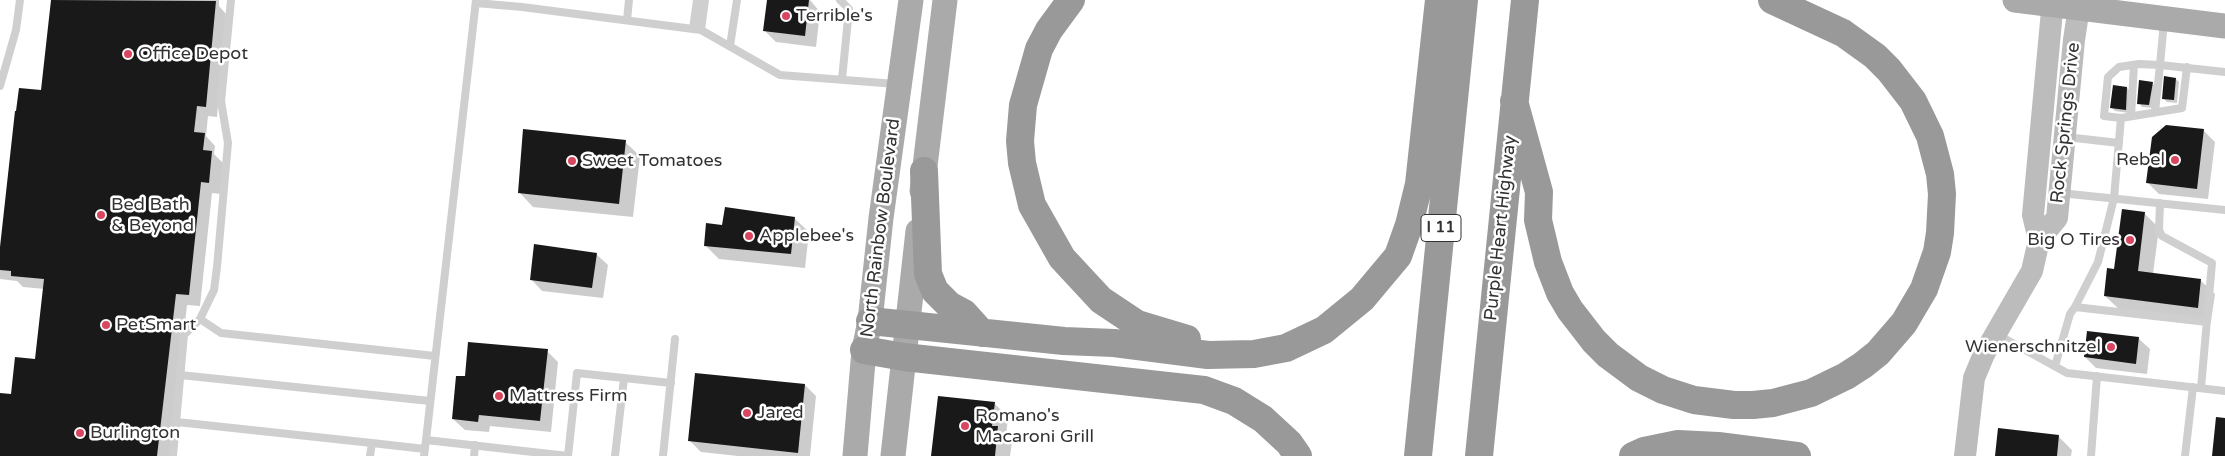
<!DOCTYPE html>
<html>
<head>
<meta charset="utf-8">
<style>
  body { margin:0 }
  canvas { display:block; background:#fff }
</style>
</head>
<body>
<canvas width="2225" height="456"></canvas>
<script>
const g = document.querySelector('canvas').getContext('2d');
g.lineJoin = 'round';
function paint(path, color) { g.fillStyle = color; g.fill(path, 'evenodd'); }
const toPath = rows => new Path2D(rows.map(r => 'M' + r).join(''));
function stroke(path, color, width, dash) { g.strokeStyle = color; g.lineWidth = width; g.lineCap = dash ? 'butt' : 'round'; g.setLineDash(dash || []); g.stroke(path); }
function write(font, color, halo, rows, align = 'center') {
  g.font = font + ' "Varela Round",sans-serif'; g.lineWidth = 5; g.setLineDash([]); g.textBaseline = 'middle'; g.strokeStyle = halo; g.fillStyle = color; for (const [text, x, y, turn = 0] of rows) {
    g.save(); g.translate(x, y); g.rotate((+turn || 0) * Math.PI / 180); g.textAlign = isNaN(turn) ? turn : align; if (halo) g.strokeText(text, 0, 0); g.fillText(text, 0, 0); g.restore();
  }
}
const shadow = toPath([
  [52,0,219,0,219,6,226,14,217,117,208,116,206,136,215,146,214,154,223,163,220,194,212,193,200,306,187,305,170,456,0,456,0,394,12,396,37,361,45,289,23,287,17,281,0,279,0,251,42,92],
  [768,0,810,0,820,12,816,47,776,42,765,31],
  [2176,79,2179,82,2177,103,2167,102,2163,98],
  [2152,83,2156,87,2153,108,2142,107,2139,103],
  [2127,88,2130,91,2129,113,2115,111,2112,108],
  [2203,130,2215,142,2208,199,2159,194,2148,183],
  [625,142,640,156,633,217,533,207,519,192],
  [2144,213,2159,228,2153,274,2200,280,2215,294,2211,321,2120,310,2105,296,2116,270],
  [794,218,809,232,805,268,719,259,705,245,723,227],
  [596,254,608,265,603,298,542,291,531,279],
  [2138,338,2150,349,2147,374,2096,368,2085,357],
  [547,351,558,362,551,432,490,426,489,432,465,430,453,419,466,378],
  [805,385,816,396,810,456,738,456,701,452,690,441],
  [994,403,1008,417,1006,436,1012,442,1010,456,933,456],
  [2058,436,2072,450,2071,456,1997,456]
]);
const building = toPath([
  [51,0,216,1,206,107,197,106,194,132,205,133,203,150,212,151,209,183,201,182,189,295,176,294,157,456,0,456,0,393,11,394,15,357,35,359,44,279,11,276,11,271,0,270,0,247,15,111,16,111,19,88,41,90],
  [767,0,809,0,805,36,763,31],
  [2164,76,2176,78,2174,100,2162,99],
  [2139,80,2153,82,2149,105,2137,104],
  [2113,85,2127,87,2126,110,2110,108],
  [2166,125,2204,129,2197,189,2146,183,2152,137],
  [523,129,626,140,619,204,518,193],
  [725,207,795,217,791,254,704,246,706,223,722,225],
  [2122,209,2145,212,2138,271,2201,279,2198,308,2104,296,2107,268,2114,269],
  [534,244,597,253,592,288,530,280],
  [2087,331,2139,337,2136,364,2084,357],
  [468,342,548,349,540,421,479,415,478,422,452,419,456,376,465,376],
  [695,373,805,384,798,453,688,441],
  [938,396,995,402,992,426,998,426,995,456,931,456],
  [2216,417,2225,418,2225,456,2212,456],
  [1998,428,2059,435,2057,456,1995,456]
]);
const lane = toPath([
  [840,0,849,9,842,79],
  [476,3,522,7,701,30,780,75,896,84],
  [627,20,629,0],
  [693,29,697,0],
  [701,30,705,0],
  [730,46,737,0],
  [0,86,16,30,20,0],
  [2155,112,2160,65,2225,72],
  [2131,116,2134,65],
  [2121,118,2182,108,2187,67],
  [2066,137,2119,143],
  [2060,193,2225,210],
  [2160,203,2159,230,2162,236,2212,263,2201,388],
  [2075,307,2098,262,2114,198,2121,118,2104,116,2108,77,2119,67,2139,64,2160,65,2164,21],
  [200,319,221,333,435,356],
  [1998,335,2067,373,2225,391],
  [2055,366,2070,314,2075,307,2207,322],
  [180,375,430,401],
  [177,422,372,443],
  [426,440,476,0],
  [173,456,184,335,200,319,214,290,217,267,228,143,221,101,231,0],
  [370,456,372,443,425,449],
  [424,456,426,440,568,456],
  [474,456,475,445],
  [568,456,577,373,624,378],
  [615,456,624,378,671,383],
  [663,456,675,339],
  [2091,456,2097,376],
  [2185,456,2193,387]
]);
const secondary = toPath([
  [2039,240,2033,215,2053,0],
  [1965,456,1974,378,1984,354,2032,271,2039,240,2057,218,2074,40,2080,0]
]);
const primary = toPath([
  [2015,0,2225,26],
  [922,191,945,0],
  [855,456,864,350,870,321,881,218,911,0],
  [893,456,918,231]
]);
const highway = toPath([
  [1071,0,1049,30,1039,49,1023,105,1020,141,1022,163,1032,205,1062,258,1101,300,1137,324,1187,339],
  [1514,101,1539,192,1538,220,1548,262,1560,293,1570,310,1594,341,1608,355,1639,378,1663,390,1694,400,1734,405,1753,405,1773,403,1811,393,1846,376,1863,365,1878,353,1904,323,1924,289,1937,252,1940,233,1942,194,1940,174,1930,136,1913,101,1889,70,1875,56,1843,33,1772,0],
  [924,171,928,274,935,291,949,305,964,313,982,333],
  [870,321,1064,341,1114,343,1208,355,1254,354,1286,348,1324,330,1362,299,1398,256,1409,225,1419,184,1439,0],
  [864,350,904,357,1204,390,1234,401,1263,419,1289,443,1298,456],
  [1418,456,1464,0],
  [1479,456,1525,0],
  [1633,456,1644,451,1678,444,1718,446,1797,456]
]);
const markers = [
  [786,16,5,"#d84660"],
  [128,54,5,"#d84660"],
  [2175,160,5,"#d84660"],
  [572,161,5,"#d84660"],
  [101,215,5,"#d84660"],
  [749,236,5,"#d84660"],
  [2130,240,5,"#d84660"],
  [106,325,5,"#d84660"],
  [2111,347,5,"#d84660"],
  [499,396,5,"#d84660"],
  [747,413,5,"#d84660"],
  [965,426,5,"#d84660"],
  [80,433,5,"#d84660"]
];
const shields = [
  [1441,228,40]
];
const shieldNames = [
  ["I 11",1441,228]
];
const poiNames = [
  ["Terrible's",796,16],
  ["Office Depot",138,54],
  ["Rebel",2165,160,"right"],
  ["Sweet Tomatoes",582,161],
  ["Bed Bath",111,205],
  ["& Beyond",111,226],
  ["Applebee's",759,236],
  ["Big O Tires",2120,240,"right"],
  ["PetSmart",116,325],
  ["Wienerschnitzel",2101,347,"right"],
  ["Mattress Firm",509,396],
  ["Jared",757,413],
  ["Romano's",975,416],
  ["Macaroni Grill",975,437],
  ["Burlington",90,433]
];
const streetNames = [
  ["Rock Springs Drive",2066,123,-84],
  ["North Rainbow Boulevard",881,228,-83],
  ["Purple Heart Highway",1501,228,-84]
];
paint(shadow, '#0003');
paint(building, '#191919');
stroke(lane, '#cfcfcf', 8);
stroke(secondary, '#bcbcbc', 22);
stroke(primary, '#aaa', 25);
stroke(highway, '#999', 28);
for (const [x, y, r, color] of markers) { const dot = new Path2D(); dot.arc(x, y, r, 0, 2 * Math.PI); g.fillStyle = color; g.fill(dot); stroke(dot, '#fff', 2); }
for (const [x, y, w] of shields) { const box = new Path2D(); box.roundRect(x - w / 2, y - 13.5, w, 27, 4); g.fillStyle = '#fff'; g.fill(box); stroke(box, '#323232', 1); }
write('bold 16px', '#323232', null, shieldNames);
write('18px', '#323232', '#fff', poiNames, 'left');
write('18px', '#323232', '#fff', streetNames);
</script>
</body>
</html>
